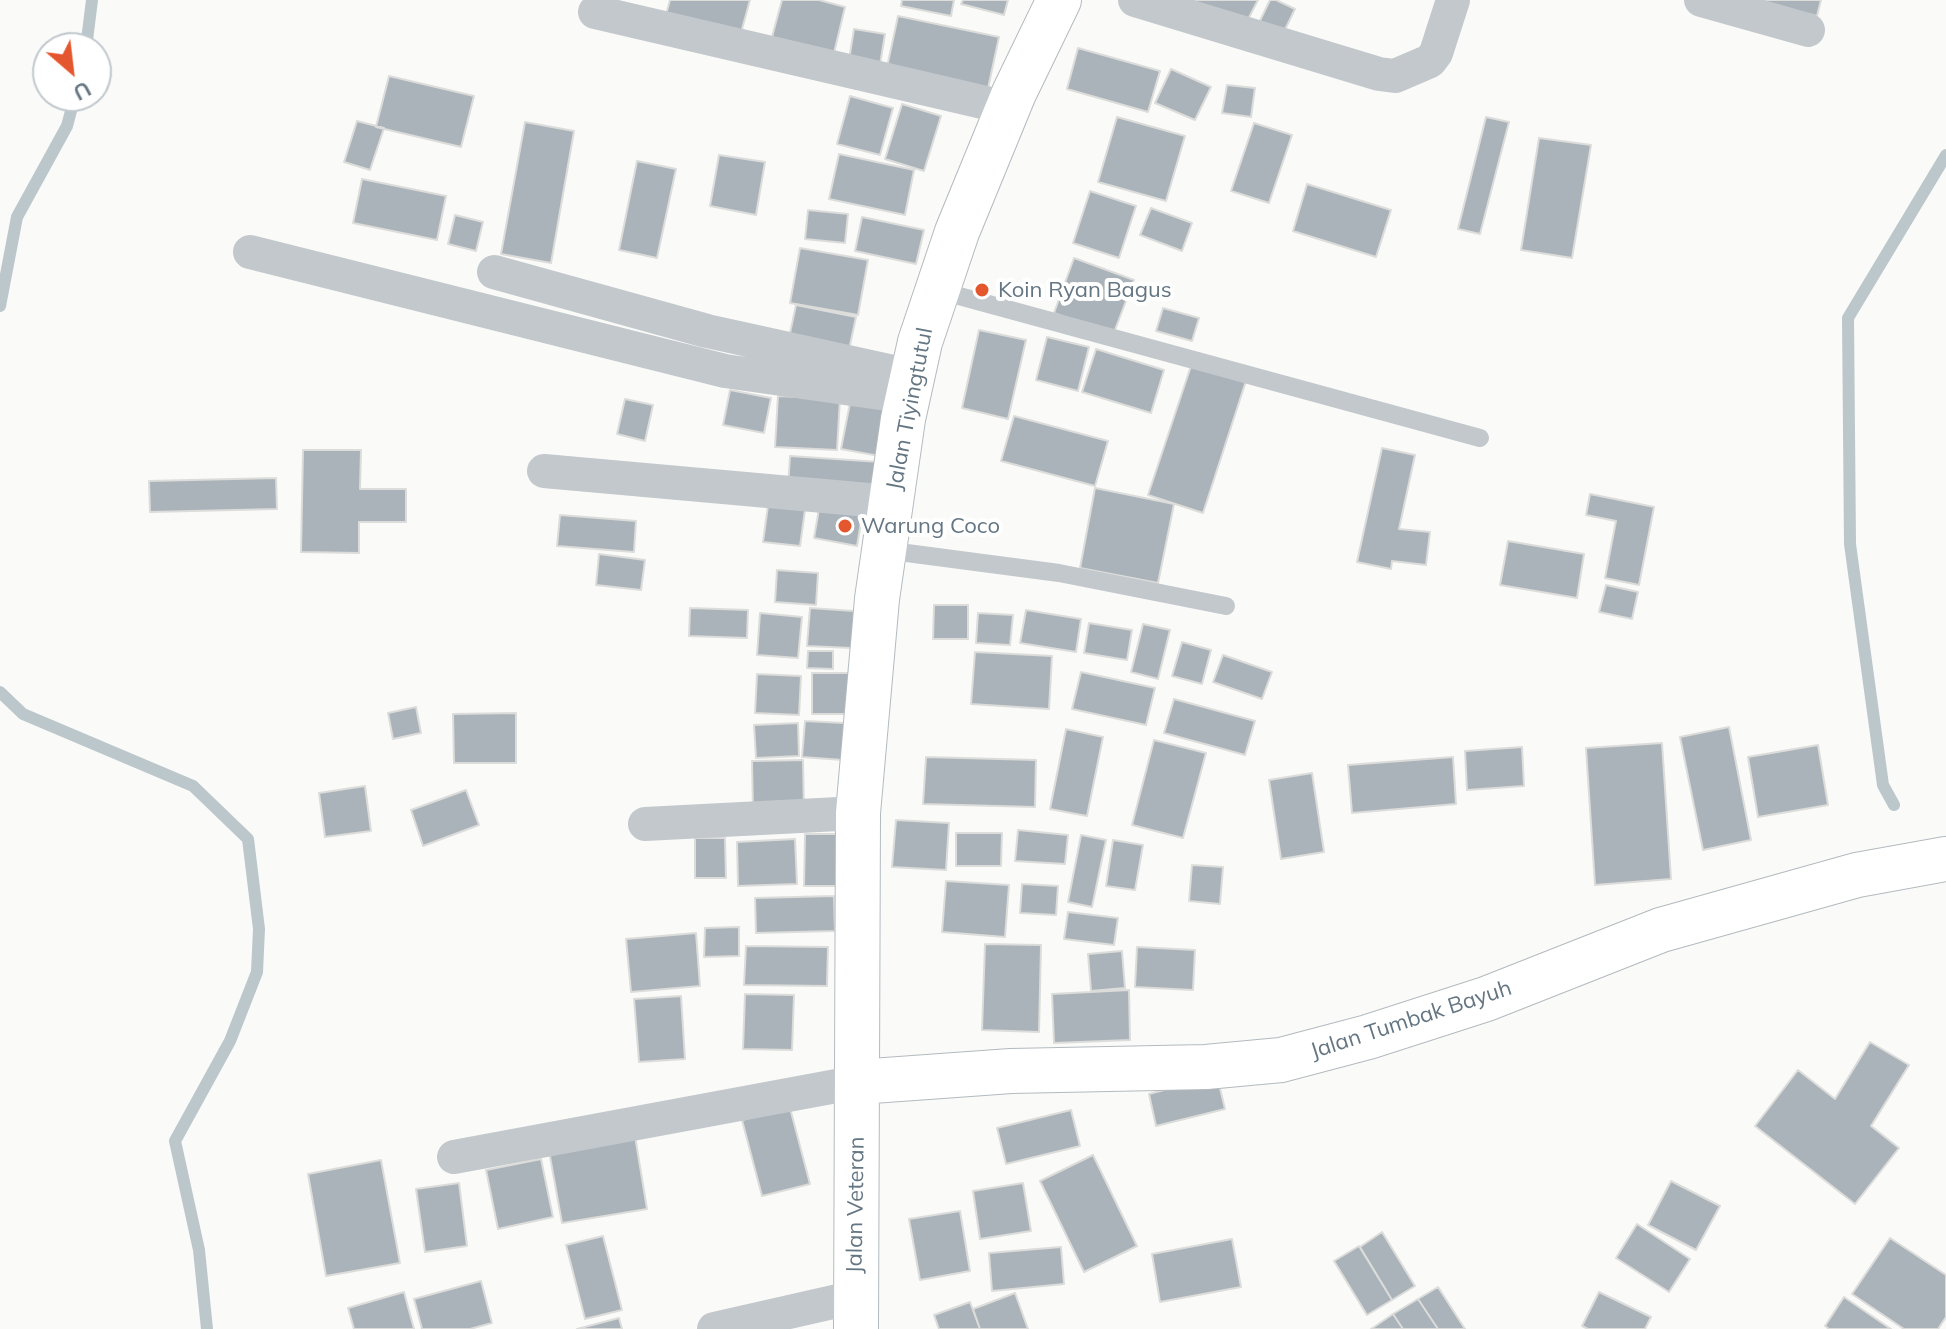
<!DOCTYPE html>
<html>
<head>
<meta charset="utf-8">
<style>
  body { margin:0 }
  #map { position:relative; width:1946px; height:1329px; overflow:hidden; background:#fafaf8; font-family:Mulish,sans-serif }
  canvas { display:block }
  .north { position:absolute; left:32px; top:32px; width:80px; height:80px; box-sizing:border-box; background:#fff; border:2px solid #c1c8cd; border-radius:50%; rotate:152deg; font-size:22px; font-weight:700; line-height:32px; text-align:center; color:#657683 }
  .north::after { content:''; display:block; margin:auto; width:28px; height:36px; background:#e4572e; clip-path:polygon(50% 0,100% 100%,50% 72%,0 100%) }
</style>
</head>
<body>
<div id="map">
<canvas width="1946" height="1329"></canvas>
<div class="north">U</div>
</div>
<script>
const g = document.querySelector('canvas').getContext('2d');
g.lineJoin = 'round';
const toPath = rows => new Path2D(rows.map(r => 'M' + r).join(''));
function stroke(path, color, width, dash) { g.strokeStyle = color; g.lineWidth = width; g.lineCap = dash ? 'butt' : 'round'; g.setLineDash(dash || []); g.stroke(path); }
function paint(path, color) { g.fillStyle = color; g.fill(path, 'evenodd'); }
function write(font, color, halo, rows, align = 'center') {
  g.font = font + ' Mulish,sans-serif'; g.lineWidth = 8; g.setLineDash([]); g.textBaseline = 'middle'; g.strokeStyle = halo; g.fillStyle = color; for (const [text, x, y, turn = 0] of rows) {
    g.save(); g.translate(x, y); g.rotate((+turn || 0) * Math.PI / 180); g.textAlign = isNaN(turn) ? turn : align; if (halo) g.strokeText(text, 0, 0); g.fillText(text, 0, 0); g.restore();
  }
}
const stream = toPath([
  [86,48,92,0],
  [0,306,17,217,67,126,75,96],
  [0,692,23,714,193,786,248,839,259,929,257,972,230,1041,175,1141,199,1250,207,1329],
  [1894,805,1883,785,1850,544,1848,318,1946,155]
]);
const building = toPath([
  [670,0,750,0,739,40,664,22,670,0],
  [782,0,819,0,845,7,834,53,772,37,782,0],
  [902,0,954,0,951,16,901,6,902,0],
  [963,0,1008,0,1004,15,961,4,963,0],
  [1188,0,1258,0,1243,29,1188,0],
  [1270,0,1276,0,1295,9,1279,42,1255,31,1270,0],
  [1750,0,1821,0,1817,16,1750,0],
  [898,16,999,37,987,93,886,72,898,16],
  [854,29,885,34,879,71,848,66,854,29],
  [1078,48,1160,71,1148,112,1067,89,1078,48],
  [1171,69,1211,87,1195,120,1155,103,1171,69],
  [389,76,474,96,461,147,376,127,389,76],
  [1227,85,1255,88,1251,117,1222,113,1227,85],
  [850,96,893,108,880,155,837,144,850,96],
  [902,104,941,116,924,171,885,159,902,104],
  [1117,117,1185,136,1166,201,1098,182,1117,117],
  [1486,117,1509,122,1480,234,1458,229,1486,117],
  [357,121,384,128,370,170,344,162,357,121],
  [525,122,574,131,551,263,501,254,525,122],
  [1254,123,1292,135,1269,203,1231,191,1254,123],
  [1539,138,1591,145,1572,258,1521,250,1539,138],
  [839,154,914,170,905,215,829,199,839,154],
  [719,155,765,162,756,215,710,206,719,155],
  [637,161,676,169,657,258,619,250,637,161],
  [362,179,446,196,437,240,353,223,362,179],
  [1307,184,1391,210,1376,257,1293,231,1307,184],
  [1090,191,1136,206,1119,258,1073,243,1090,191],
  [1151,208,1192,223,1182,251,1140,235,1151,208],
  [808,210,848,214,845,243,805,239,808,210],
  [455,215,483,222,476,251,448,244,455,215],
  [862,217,924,230,916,264,855,251,862,217],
  [800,248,868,260,858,315,790,303,800,248],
  [1074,258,1134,280,1113,335,1054,313,1074,258],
  [796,305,856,317,847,359,787,347,796,305],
  [1163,308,1199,318,1192,341,1156,331,1163,308],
  [979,330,1026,340,1008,419,962,408,979,330],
  [1047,337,1089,347,1078,391,1036,380,1047,337],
  [1096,349,1164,370,1151,413,1082,392,1096,349],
  [1192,363,1246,381,1203,513,1148,495,1192,363],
  [730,390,771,398,764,433,723,425,730,390],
  [778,396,840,399,837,450,775,447,778,396],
  [851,398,895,406,885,457,841,449,851,398],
  [625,399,653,405,645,441,617,434,625,399],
  [1014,416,1108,441,1095,486,1001,461,1014,416],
  [1382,448,1415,455,1399,529,1430,532,1426,565,1392,561,1391,569,1357,562,1382,448],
  [303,450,361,450,360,489,406,489,406,522,359,522,359,553,301,552,303,450],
  [790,456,880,462,878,493,788,487,790,456],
  [276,478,277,509,150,512,149,481,276,478],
  [1095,488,1174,504,1158,583,1080,568,1095,488],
  [1590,494,1654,507,1639,585,1605,578,1616,521,1586,515,1590,494],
  [821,497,864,504,857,546,814,538,821,497],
  [769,498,806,503,800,546,763,542,769,498],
  [560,515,636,521,634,552,557,546,560,515],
  [1508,541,1584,554,1577,598,1500,585,1508,541],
  [599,554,645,560,641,590,596,585,599,554],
  [777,570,818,573,816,605,775,602,777,570],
  [1606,585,1638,592,1632,619,1599,612,1606,585],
  [934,605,968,605,968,639,933,639,934,605],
  [690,608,748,610,747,638,689,636,690,608],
  [810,608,854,611,852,648,807,646,810,608],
  [1026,610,1081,619,1076,652,1020,643,1026,610],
  [760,613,802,617,798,658,757,655,760,613],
  [978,613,1013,615,1010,645,976,643,978,613],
  [1089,623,1132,630,1127,660,1084,653,1089,623],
  [1143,624,1170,630,1158,679,1131,672,1143,624],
  [1182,642,1211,650,1202,684,1172,676,1182,642],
  [808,651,833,651,833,669,807,668,808,651],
  [975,652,1052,656,1049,709,971,704,975,652],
  [1223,655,1272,672,1262,699,1213,682,1223,655],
  [1081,672,1155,688,1146,725,1072,709,1081,672],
  [812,673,851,673,850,714,812,714,812,673],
  [757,674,801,676,799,715,755,713,757,674],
  [1174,699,1255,721,1245,755,1164,733,1174,699],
  [416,707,421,733,393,739,388,713,416,707],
  [516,713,516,763,454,763,453,714,516,713],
  [805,721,844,723,843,760,802,757,805,721],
  [798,723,799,756,756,758,754,725,798,723],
  [1729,727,1751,840,1703,850,1680,737,1729,727],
  [1066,729,1103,737,1087,816,1050,809,1066,729],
  [1154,740,1206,753,1183,838,1132,825,1154,740],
  [1662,743,1671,879,1595,885,1586,748,1662,743],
  [1818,745,1828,805,1758,817,1748,757,1818,745],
  [1522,747,1524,786,1467,790,1465,751,1522,747],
  [926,757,1036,760,1035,807,923,804,926,757],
  [1453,757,1456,804,1352,813,1348,765,1453,757],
  [803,760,804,811,753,812,752,761,803,760],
  [1312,773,1324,852,1281,859,1269,780,1312,773],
  [365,786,371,831,325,837,319,793,365,786],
  [466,790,479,825,423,846,411,810,466,790],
  [896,820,949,823,946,870,892,867,896,820],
  [1018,830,1068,835,1065,864,1015,861,1018,830],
  [956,833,1002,833,1001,866,956,866,956,833],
  [805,834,842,834,840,886,804,886,805,834],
  [1081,835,1106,840,1092,907,1068,902,1081,835],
  [695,838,725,838,726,878,695,878,695,838],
  [795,839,797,884,738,886,737,842,795,839],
  [1113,840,1143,845,1135,890,1106,886,1113,840],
  [1192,865,1223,867,1220,904,1189,901,1192,865],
  [946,881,1009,885,1005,937,942,932,946,881],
  [1022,884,1058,886,1056,915,1020,913,1022,884],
  [834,896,835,931,756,933,755,898,834,896],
  [1068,912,1118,918,1114,945,1064,939,1068,912],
  [739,927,739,956,704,957,705,928,739,927],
  [696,933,700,986,631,992,626,939,696,933],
  [985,944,1041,945,1039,1032,982,1030,985,944],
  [746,946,828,947,827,986,744,985,746,946],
  [1137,947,1195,950,1193,990,1135,987,1137,947],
  [1122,951,1125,988,1091,991,1088,954,1122,951],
  [1129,990,1130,1040,1054,1043,1052,994,1129,990],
  [745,994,794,995,792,1050,743,1049,745,994],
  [681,996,685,1059,639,1062,634,999,681,996],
  [1870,1042,1909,1065,1871,1126,1899,1148,1855,1204,1755,1126,1798,1070,1835,1099,1870,1042],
  [1217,1076,1225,1109,1156,1126,1149,1094,1217,1076],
  [790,1108,810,1184,762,1196,742,1120,790,1108],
  [1071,1110,1080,1146,1006,1164,997,1128,1071,1110],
  [635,1136,647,1209,562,1223,549,1151,635,1136],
  [1093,1155,1137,1246,1084,1272,1040,1181,1093,1155],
  [541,1159,553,1217,498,1229,486,1170,541,1159],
  [381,1160,400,1263,326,1276,308,1174,381,1160],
  [1671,1181,1720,1206,1696,1250,1648,1225,1671,1181],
  [459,1183,467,1246,425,1252,416,1189,459,1183],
  [1023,1183,1031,1231,980,1239,973,1191,1023,1183],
  [960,1211,970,1271,920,1280,909,1219,960,1211],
  [1637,1224,1690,1259,1669,1292,1616,1258,1637,1224],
  [1382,1232,1415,1286,1392,1300,1360,1247,1382,1232],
  [603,1236,622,1310,585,1319,566,1245,603,1236],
  [1890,1238,1946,1275,1946,1317,1938,1329,1904,1329,1852,1294,1890,1238],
  [1232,1239,1241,1287,1160,1302,1152,1254,1232,1239],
  [1359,1246,1392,1300,1367,1315,1334,1261,1359,1246],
  [1061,1247,1064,1284,992,1291,989,1253,1061,1247],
  [481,1281,492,1323,470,1329,422,1329,414,1299,481,1281],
  [1438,1287,1465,1329,1438,1329,1418,1299,1438,1287],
  [404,1292,414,1329,354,1329,348,1308,404,1292],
  [1599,1292,1651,1317,1645,1329,1588,1329,1582,1326,1599,1292],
  [1015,1293,1028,1329,980,1329,973,1309,1015,1293],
  [1844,1297,1891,1329,1829,1329,1825,1326,1844,1297],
  [1418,1299,1438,1329,1403,1329,1393,1314,1418,1299],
  [970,1302,980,1329,939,1329,934,1315,970,1302],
  [1393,1314,1403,1329,1371,1329,1393,1314],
  [619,1318,622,1329,577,1329,619,1318]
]);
const lane = toPath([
  [937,290,1480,438],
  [884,550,1059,573,1226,606]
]);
const street = toPath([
  [1135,0,1379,74,1395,76,1430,61,1436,53,1453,0],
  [1701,0,1808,30],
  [595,12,1008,108],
  [250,252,725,371,908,397],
  [494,272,707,331,912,376],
  [544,471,891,502],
  [645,824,858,813],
  [454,1157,858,1082],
  [714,1329,855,1297]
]);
const secondary = toPath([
  [858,1082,1011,1071,1206,1067,1281,1060,1368,1037,1486,999,1661,930,1857,875,1946,859],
  [856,1329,858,813,877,599,903,419,920,342,957,232,1014,93,1059,0]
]);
const markers = [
  [982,290,8,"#e4572e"],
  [845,526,8,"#e4572e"]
];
const poiNames = [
  ["Koin Ryan Bagus",998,290],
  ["Warung Coco",861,526]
];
const streetNames = [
  ["Jalan Tiyingtutul",910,409,-79],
  ["Jalan Tumbak Bayuh",1411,1020,-18],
  ["Jalan Veteran",856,1205,-89]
];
stroke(stream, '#bbc7cb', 12);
paint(building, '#aab3b9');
stroke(building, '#dcdcda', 2);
stroke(secondary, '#b3babf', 46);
stroke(lane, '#c3c8cc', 18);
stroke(street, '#c3c8cc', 34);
stroke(secondary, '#fff', 44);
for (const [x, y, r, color] of markers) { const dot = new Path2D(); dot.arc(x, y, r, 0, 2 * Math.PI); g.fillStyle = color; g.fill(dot); stroke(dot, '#fff', 3); }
write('22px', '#657683', '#fff', poiNames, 'left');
write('22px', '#657683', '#fff', streetNames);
</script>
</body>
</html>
